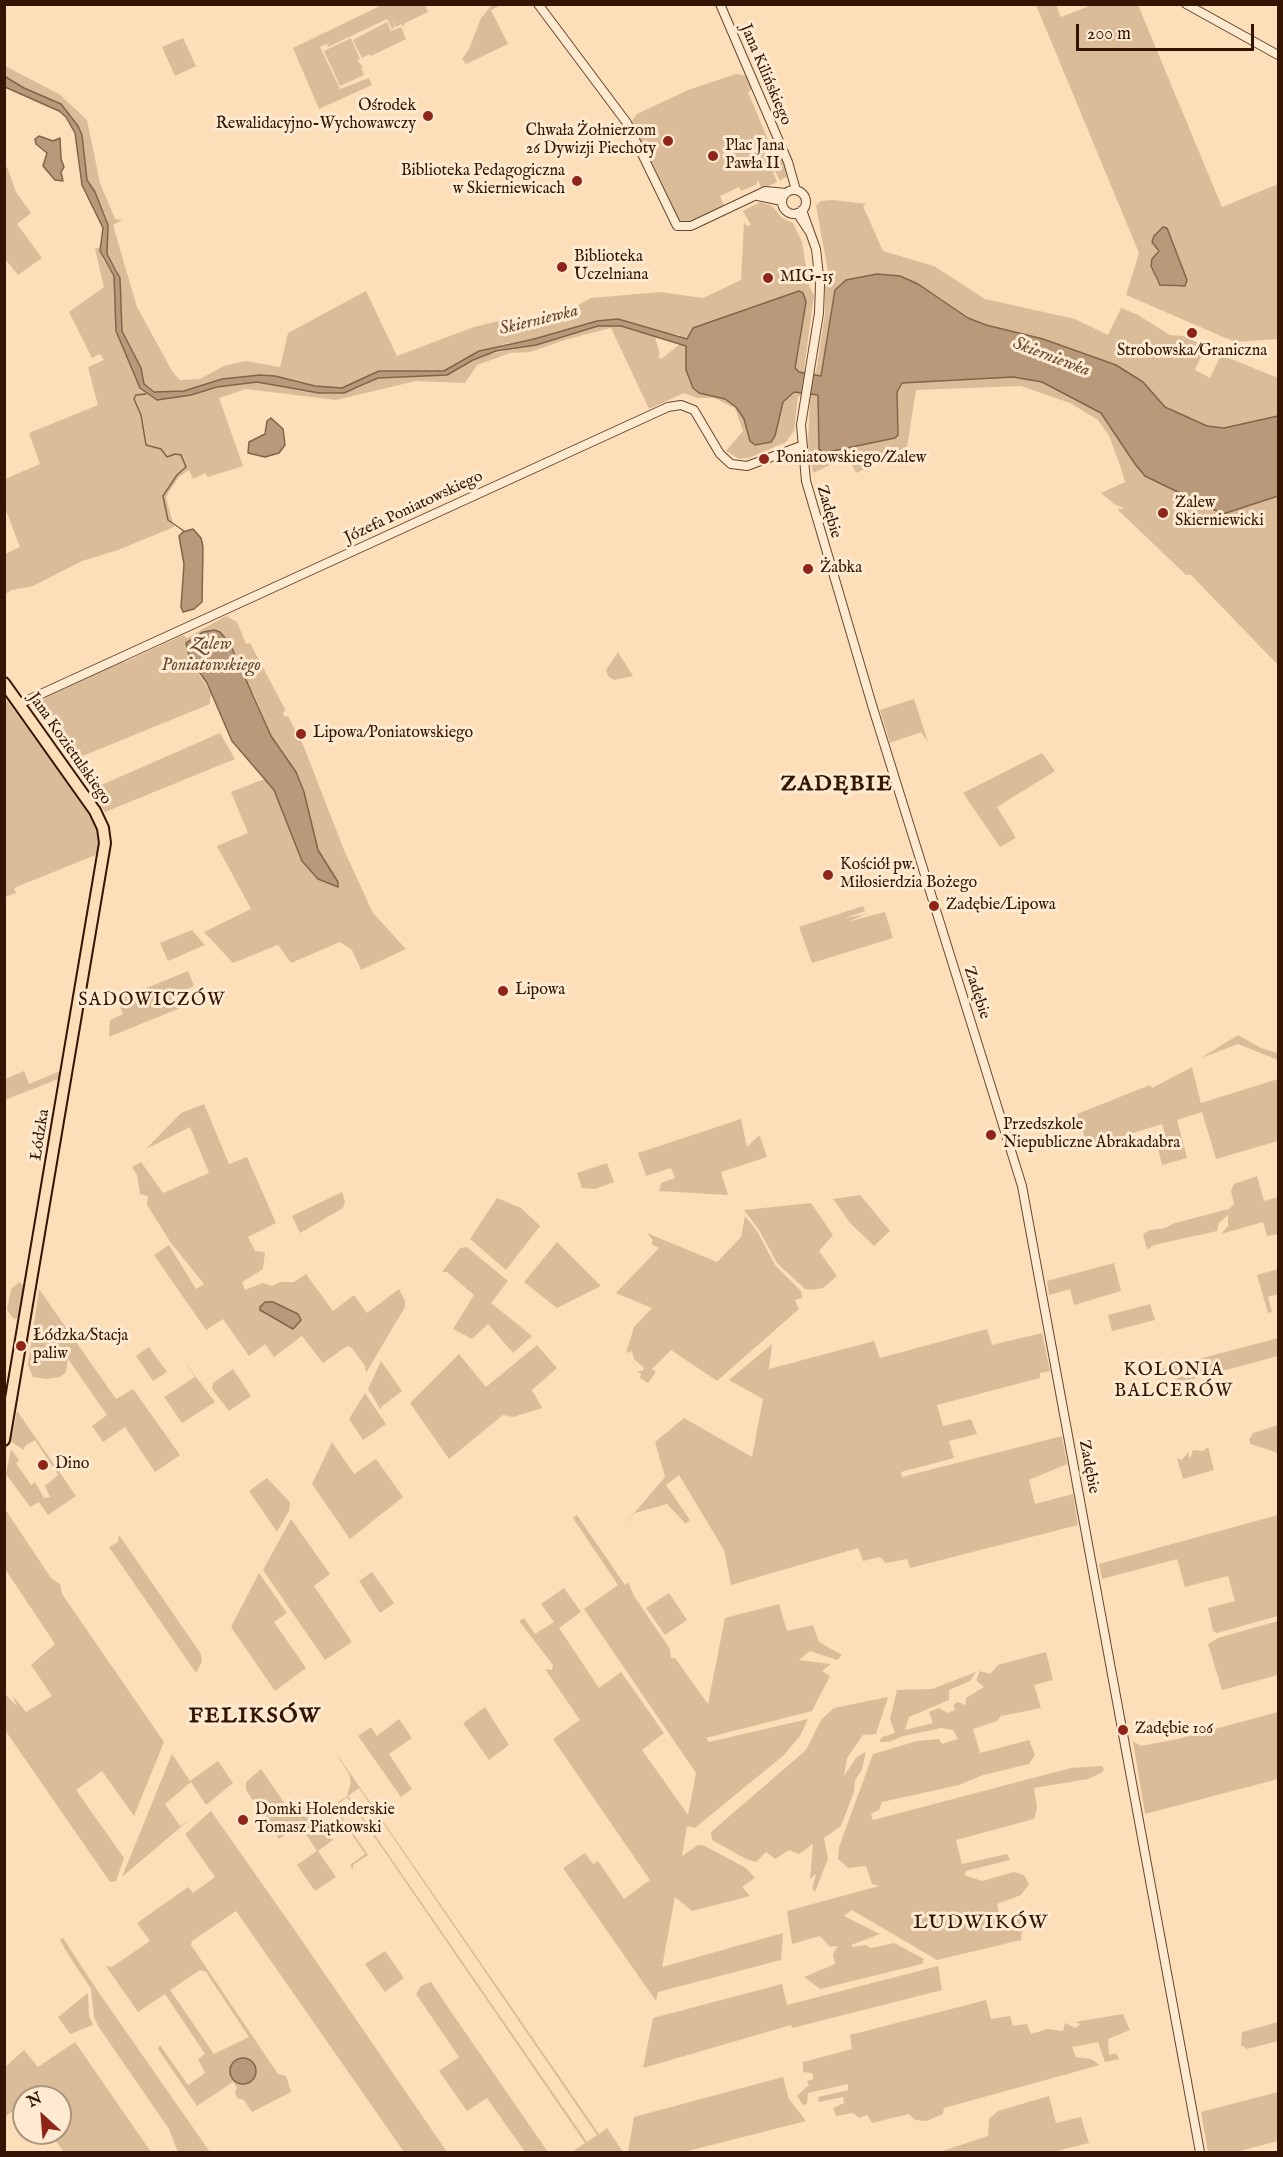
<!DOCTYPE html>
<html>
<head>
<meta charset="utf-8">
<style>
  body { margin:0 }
  #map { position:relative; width:1283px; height:2157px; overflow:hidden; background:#fcdfb8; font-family:"IM FELL English",serif }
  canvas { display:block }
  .frame { position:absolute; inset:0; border:6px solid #341402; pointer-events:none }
  .north { position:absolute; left:12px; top:2085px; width:60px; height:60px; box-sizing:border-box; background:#fdead1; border:2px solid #ad947e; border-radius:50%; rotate:334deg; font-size:16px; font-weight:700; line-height:24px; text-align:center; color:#341402 }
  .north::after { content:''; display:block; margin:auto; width:21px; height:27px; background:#8f2418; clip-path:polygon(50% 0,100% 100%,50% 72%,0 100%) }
  .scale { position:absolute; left:1076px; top:24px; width:178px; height:27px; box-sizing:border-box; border:3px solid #341402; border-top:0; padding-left:8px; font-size:18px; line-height:21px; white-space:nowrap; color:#341402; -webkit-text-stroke:4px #fdead1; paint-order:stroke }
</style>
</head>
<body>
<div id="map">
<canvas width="1283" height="2157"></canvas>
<div class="frame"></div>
<div class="north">N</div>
<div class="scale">200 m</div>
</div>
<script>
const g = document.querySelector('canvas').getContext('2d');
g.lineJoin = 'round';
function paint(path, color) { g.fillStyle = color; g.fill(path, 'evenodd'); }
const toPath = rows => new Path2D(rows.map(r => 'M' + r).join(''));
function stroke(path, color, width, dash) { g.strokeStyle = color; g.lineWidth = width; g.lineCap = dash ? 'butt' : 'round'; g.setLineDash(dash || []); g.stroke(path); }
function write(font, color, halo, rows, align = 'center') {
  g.font = font + ' "IM FELL English",serif'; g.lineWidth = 6; g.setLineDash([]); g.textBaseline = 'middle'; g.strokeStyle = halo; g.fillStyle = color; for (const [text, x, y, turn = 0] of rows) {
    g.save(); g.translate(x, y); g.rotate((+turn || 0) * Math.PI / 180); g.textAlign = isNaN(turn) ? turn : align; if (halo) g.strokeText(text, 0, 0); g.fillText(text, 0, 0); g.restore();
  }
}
const green = toPath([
  [384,4,425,5,428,12,405,23,403,27,401,24,396,27,392,17,395,27,392,29,387,19,328,47,327,44,320,47,340,89,369,78,372,85,319,109,293,48],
  [493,4,501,5,491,10,508,44,466,64,462,59,469,49,481,18],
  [1036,5,1056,5,1061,17,1092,5,1138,5,1222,207,1278,184,1278,339,1235,342,1126,295,1139,253],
  [1166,228,1187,280,1186,285,1176,287,1157,282,1151,266],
  [387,22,391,31,401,27,406,39,371,56,369,54,362,58,353,40],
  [183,38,196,66,175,76,162,47],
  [351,38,360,59,357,60,363,67,361,68,364,75,340,86,324,51],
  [5,66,59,94,87,120,100,183,115,219,122,220,113,225,137,307,172,371,180,380,200,379,224,366,246,361,280,367,288,333,366,291,397,356,474,327,506,319,537,321,562,314,591,298,660,292,703,298,741,280,744,222,747,226,751,225,743,211,760,202,772,206,782,218,793,223,802,242,808,278,811,278,809,286,814,295,804,369,816,372,825,314,825,277,833,277,832,272,828,272,816,205,821,201,833,200,867,204,863,206,883,251,934,266,985,299,1075,319,1108,335,1121,308,1138,315,1170,335,1183,336,1212,349,1205,348,1195,370,1210,378,1221,355,1278,378,1278,665,1191,575,1186,575,1119,511,1118,508,1124,510,1122,507,1114,504,1101,493,1125,482,1121,468,1109,436,1098,420,1070,403,1021,386,916,390,907,447,872,462,871,466,856,473,848,457,813,473,808,444,810,398,798,396,794,431,786,442,749,458,739,459,726,451,743,431,735,408,714,398,697,398,684,393,649,409,611,328,568,339,530,352,510,353,477,365,465,383,416,381,336,400,246,389,219,398,243,466,208,477,205,473,193,479,189,470,179,477,168,493,166,498,174,527,118,550,82,561,33,586,12,590,5,594,5,554,20,547,5,508,5,479,40,464,29,433,98,405,88,367,104,360,100,354,92,358,69,312,104,287,95,249,100,247,102,258,114,276,116,331,140,388,157,400,191,395,231,384,268,382,297,390,333,394,357,389,378,378,447,375,484,355,536,345,598,326,621,326,655,337,660,354,658,356,661,359,679,345,680,335,655,332,618,319,597,321,534,339,503,344,444,371,379,371,342,388,315,386,275,376,214,382,184,391,154,392,144,384,141,368,122,330,118,271,107,254,108,225,105,214,87,180,82,135,61,104,24,88,5,76],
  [736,74,747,76,753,89,748,92,777,161,783,159,788,176,780,181,775,171,773,172,777,182,762,189,757,179,757,184,741,191,739,187,720,196,725,207,691,223,681,223,677,221,632,121,637,114,688,90],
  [7,167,16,192,31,213,17,224,42,258,18,275,5,259,4,168],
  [226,616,237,622,246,644,250,643,286,711,283,712,285,717,288,716,304,747,344,850,373,913,406,949,361,970,352,950,340,942,291,963,278,945,233,963,204,932,251,909,217,846,248,833,231,792,259,781,266,779,274,790,304,864,323,882,336,887,338,882,318,850,304,792,296,772,271,736,254,694,208,631,191,638,195,668,211,693,210,704,68,762,73,744,45,705,40,703,47,696,68,687,67,685,74,684,123,659,125,662,183,635,187,638],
  [618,652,633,676,614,680,608,676,606,670],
  [4,697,87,810,97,827,100,842,98,854,14,888,16,893,5,897],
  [914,699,928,742,921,732,890,743,880,710],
  [220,733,235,759,105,812,90,790],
  [1042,753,1055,771,997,807,1016,838,1000,847,963,793],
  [863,906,865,911,845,918,866,914,847,922,885,912,893,938,812,963,799,927],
  [192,930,205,945,168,961,160,943],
  [188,971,194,986,180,992,185,1006,109,1037,110,1020,123,1014,117,1000],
  [1238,1035,1261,1048,1278,1053,1278,1060,1238,1044,1201,1058],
  [1192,1067,1201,1103,1278,1079,1278,1141,1216,1159,1202,1112,1177,1120,1187,1158,1162,1165,1156,1141,1166,1138,1162,1124,1088,1147,1077,1114,1150,1085,1152,1088],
  [24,1071,29,1084,60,1071,58,1079,5,1100,5,1079],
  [204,1104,229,1164,247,1157,276,1223,248,1237,255,1251,265,1252,263,1269,242,1282,245,1290,263,1283,272,1286,281,1282,294,1282,306,1274,333,1311,354,1295,367,1313,399,1289,405,1301,405,1307,366,1373,365,1366,352,1348,347,1346,323,1363,302,1336,274,1357,265,1344,249,1356,223,1319,206,1330,154,1255,169,1245,196,1289,204,1284,171,1243,147,1205,148,1196,140,1194,137,1175,132,1167,141,1162,163,1193,209,1173,190,1127,146,1149,181,1113],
  [741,1119,747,1147,757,1137,775,1132,760,1136,767,1157,721,1172,728,1195,659,1191,661,1183,675,1178,671,1168,646,1176,638,1153],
  [607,1163,614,1182,595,1189,582,1188,577,1173],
  [1257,1176,1264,1201,1278,1197,1278,1234,1267,1236,1263,1222,1221,1234,1228,1226,1228,1215,1219,1223,1217,1231,1154,1245,1147,1250,1143,1234,1150,1230,1165,1228,1175,1223,1229,1209,1234,1204,1231,1191,1234,1184],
  [342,1192,345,1202,343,1208,300,1233,292,1216],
  [860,1195,890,1231,874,1246,850,1223,833,1199],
  [497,1198,521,1208,540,1226,506,1270,470,1239],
  [811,1203,833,1235,819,1251,837,1276,823,1288,812,1290,805,1289,777,1263,759,1230,744,1210],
  [745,1216,757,1231,775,1265,801,1291,802,1298,795,1300,799,1309,717,1381,671,1350,652,1369,656,1372,648,1383,640,1378,641,1374,637,1371,642,1371,644,1368,634,1359,632,1351,626,1353,634,1327,652,1308,616,1293,659,1248,651,1244,653,1240,647,1233,717,1262,741,1237],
  [557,1242,601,1286,557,1308,524,1282],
  [467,1247,508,1281,491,1303,532,1336,513,1353,488,1324,472,1339,453,1329,474,1295,447,1272,442,1272,460,1248],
  [1114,1263,1121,1291,1074,1305,1070,1289,1049,1295,1047,1281],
  [1278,1269,1278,1294,1268,1297,1272,1312,1268,1313,1257,1275],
  [19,1282,26,1287,21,1317,14,1319,7,1310,11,1289],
  [39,1289,116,1399,133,1389,180,1455,155,1472,125,1427,103,1442,92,1426,107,1415,68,1359,66,1372,60,1377,46,1379,33,1377,28,1365],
  [1150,1304,1155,1320,1112,1331,1108,1315],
  [987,1329,992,1345,1042,1333,1050,1371,1040,1373,1040,1378,937,1405,943,1426,971,1419,977,1434,949,1441,954,1458,901,1472,902,1477,1062,1436,1067,1464,1029,1480,1035,1504,1073,1494,1078,1525,910,1568,907,1559,886,1563,880,1557,863,1561,858,1548,731,1585,724,1550,679,1475,666,1485,690,1520,686,1524,667,1504,635,1513,623,1526,665,1477,655,1442,684,1418,752,1457,763,1399,729,1380,772,1344,769,1369,874,1341,880,1358],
  [1278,1338,1278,1356,1178,1383,1173,1369,1151,1374,1150,1372],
  [537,1345,557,1368,532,1390,542,1408,513,1417,503,1415,449,1459,410,1403,459,1354,486,1387],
  [149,1347,167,1372,153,1381,136,1356],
  [184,1361,215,1402,182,1423,164,1397,195,1377],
  [381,1361,402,1391,381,1407,381,1410,368,1389],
  [233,1369,251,1396,229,1411,212,1389,213,1383],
  [365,1393,386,1424,363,1440,349,1419],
  [17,1411,76,1496,48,1515,39,1502,30,1507,6,1474,11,1449,19,1460,16,1463,31,1485,35,1482,44,1498,50,1497,45,1486,58,1475,35,1440,25,1446,24,1450,11,1442],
  [1278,1425,1278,1453,1251,1444,1249,1440,1253,1433],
  [332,1442,354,1474,376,1459,403,1497,350,1539,312,1484],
  [1208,1447,1214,1470,1183,1479,1177,1458,1182,1460,1188,1452,1190,1459,1193,1450,1203,1451],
  [267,1478,290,1502,289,1511,277,1532,249,1491],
  [5,1509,51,1578,60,1584,62,1594,164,1742,134,1816,102,1771,76,1790,124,1858,116,1881,110,1882,5,1730,5,1694,17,1706,12,1695,26,1712,52,1696,31,1665,55,1644,5,1569],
  [577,1515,625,1585,628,1582,634,1596,670,1649,671,1658,675,1658,708,1704,725,1618,779,1604,787,1631,813,1625,819,1642,842,1655,837,1660,810,1651,799,1660,831,1664,822,1671,830,1676,812,1711,706,1738,709,1742,808,1719,800,1736,784,1755,695,1828,687,1826,682,1856,698,1845,703,1845,746,1868,755,1878,742,1887,750,1896,692,1911,675,1897,662,1967,783,1933,781,1960,658,1992,656,2001,563,1868,585,1853,593,1864,598,1861,624,1899,650,1880,553,1739,580,1720,545,1669,552,1670,553,1665,519,1621,524,1618,535,1634,554,1622,541,1604,564,1588,581,1612,559,1628,599,1688,621,1672,664,1733,642,1750,688,1815,696,1773,584,1609,618,1585,573,1518],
  [1278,1515,1278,1616,1217,1633,1213,1631,1208,1608,1235,1601,1228,1576,1185,1587,1177,1559,1102,1579,1099,1564],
  [291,1519,330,1574,314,1586,352,1642,325,1660,263,1570],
  [119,1535,201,1654,202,1662,196,1673,109,1547,118,1542],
  [372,1572,394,1603,380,1613,359,1581],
  [259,1573,287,1613,274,1622,306,1668,275,1691,231,1627],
  [669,1593,687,1620,665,1635,646,1608],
  [1278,1621,1278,1675,1222,1690,1208,1644,1218,1638],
  [1046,1652,1053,1680,1034,1685,1041,1708,1001,1716,997,1721,973,1729,980,1753,1029,1740,1035,1755,1029,1764,983,1775,959,1785,882,1802,879,1810,871,1814,873,1820,1071,1768,1102,1766,1104,1770,1101,1773,1088,1779,1034,1788,1037,1808,1034,1819,956,1840,962,1864,1007,1854,1010,1860,966,1871,964,1875,982,1881,1014,1872,1024,1875,1029,1884,1021,1895,997,1904,1001,1924,1023,1918,1021,1940,937,1960,852,1910,844,1916,880,1934,851,1945,852,1947,866,1945,871,1948,894,1943,924,1959,922,1964,820,1989,804,1977,835,1964,833,1954,838,1946,830,1947,820,1936,792,1944,787,1911,879,1886,872,1884,866,1866,848,1868,838,1859,839,1847,873,1754,917,1741,939,1739,942,1744,958,1739,953,1730,941,1728,903,1736,889,1742,879,1742,882,1737,895,1733,890,1719,897,1690,932,1689,976,1672,970,1681,949,1690,949,1700,909,1717,905,1730,933,1723,929,1712,939,1708,948,1713,955,1710,953,1706,957,1702,966,1705,966,1698,984,1687,976,1680,980,1671,990,1674,998,1665],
  [888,1697,876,1734,863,1735,847,1758,844,1776,856,1758,866,1751,862,1770,855,1780,854,1792,841,1826,824,1838,828,1859,815,1892,812,1889,816,1874,810,1879,813,1844,799,1854,789,1850,775,1859,766,1852,756,1862,746,1859,712,1840,711,1832,806,1750,821,1720,834,1708],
  [485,1707,509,1745,489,1760,463,1723],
  [1278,1712,1278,1779,1145,1814,1133,1741,1141,1746,1178,1739],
  [399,1719,412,1738,389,1754,412,1789,401,1797,358,1736,371,1727,377,1736],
  [332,1747,599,2134,607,2128,623,2152,572,2152,585,2143,347,1797,335,1807,368,1855,353,1865,353,1870,350,1865,365,1854,333,1806,347,1796,351,1783,349,1774],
  [359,1788,597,2135,587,2142,348,1796],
  [172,1754,190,1781,218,1761,233,1783,206,1805,191,1782,165,1804,180,1826,189,1820,122,1877],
  [261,1769,292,1814,308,1805,312,1809,321,1802,329,1807,317,1817,333,1840,318,1851,336,1877,315,1891,297,1865,317,1851,300,1825,279,1839,246,1790,246,1782],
  [211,1811,296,1932,447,2152,404,2152,236,1911,192,1941,191,1945,278,2074,286,2076,291,2092,252,2112,244,2100,237,2098,235,2092,237,2088,233,2082,197,2106,158,2049,160,2045,188,2085,205,2073,198,2059,205,2054,165,1994,138,2012,106,1966,112,1967,150,1941,137,1923,188,1887,193,1893,215,1877,185,1834],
  [200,1970,206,1972,249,2037,214,2054,170,1990],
  [63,1938,97,1990,210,2152,178,2152,169,2129,98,2026,94,2017,91,1989,68,1954,60,1940],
  [385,1951,404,1978,385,1992,365,1964],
  [938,1966,942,1990,792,2028,791,2025,643,2068,653,2018,782,1984,787,2005],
  [431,1982,445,2003,548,2152,525,2152,487,2098,467,2111,439,2071,459,2057,416,1994,421,1986],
  [88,1993,89,2016,93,2025,70,2034,58,2017],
  [986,2000,991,2019,1010,2016,1013,2026,1027,2024,1031,2034,1048,2029,1063,2031,1065,2023,1076,2028,1080,2024,1075,2022,1123,2014,1130,2030,1108,2039,1109,2055,1116,2053,1119,2059,1105,2062,1098,2042,1072,2047,1076,2057,1091,2059,1100,2065,944,2108,943,2114,926,2121,915,2120,909,2114,872,2123,867,2115,859,2118,853,2113,836,2116,833,2108,844,2103,843,2097,819,2102,818,2097,848,2090,848,2084,808,2093,807,2104,803,2105,797,2096,809,2085,807,2081,814,2079,812,2073,803,2072,803,2062,852,2049,850,2035],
  [1278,2022,1278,2041,1247,2049,1241,2045,1242,2032],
  [75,2042,97,2074,151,2152,64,2152,50,2133,60,2133,60,2097,24,2097,24,2104,6,2116,5,2114,5,2067,24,2050,38,2067],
  [783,2077,789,2099,806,2121,684,2152,628,2152,634,2117],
  [1278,2092,1278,2141,1236,2152,1208,2152,1201,2112],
  [1049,2096,1056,2123,1081,2117,1089,2143,1052,2152,939,2152,988,2136,989,2119,998,2111]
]);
const water = toPath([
  [4,76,24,88,61,104,78,126,82,135,87,180,95,192,108,225,107,254,120,278,122,331,141,368,144,384,154,392,184,391,222,379,260,375,275,376,315,386,342,388,379,371,444,371,479,351,534,339,597,321,618,319,687,339,693,328,799,291,803,293,806,302,795,368,799,372,821,376,835,290,846,280,877,274,900,276,918,284,968,318,986,325,1043,339,1116,365,1143,382,1165,407,1207,426,1224,428,1278,416,1278,496,1223,514,1145,476,1135,464,1101,413,1042,382,1013,377,902,383,897,392,898,435,895,438,823,453,819,449,818,395,794,392,783,402,775,436,771,442,755,445,750,441,744,419,736,407,725,399,699,393,693,388,686,370,686,346,621,326,598,326,536,345,496,351,473,360,447,375,378,378,344,393,319,393,257,382,217,387,191,395,157,400,140,388,116,331,114,276,100,251,103,228,82,185,75,133,66,117,59,111,5,87,4,76],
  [39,136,53,141,60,138,61,159,64,167,61,172,63,181,55,180,43,166,47,153,36,144,35,139,39,136],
  [1163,227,1167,228,1187,280,1185,286,1160,285,1151,266,1152,259,1159,251,1152,242,1154,236,1163,227],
  [271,418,283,429,285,445,279,453,265,457,248,453,249,442,265,434,267,421,271,418],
  [193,529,201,538,203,547,202,602,194,609,183,612,181,607,184,564,179,536,183,532,193,529],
  [214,630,220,632,230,644,271,736,296,772,304,792,318,850,338,882,338,887,318,879,302,861,274,790,232,741,207,683,190,659,186,643,203,632,214,630],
  [265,1302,273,1302,298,1314,301,1320,293,1329,260,1310,260,1307,265,1302],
  '230 2071a13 13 0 1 1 26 0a13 13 0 1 1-26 0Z'
]);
const stream = toPath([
  [146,394,136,395,134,399,141,415,146,445,161,449,167,457,175,454,181,455,186,467,177,475,163,496,168,520,184,531]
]);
const minor = toPath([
  [538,4,627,123,677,226,691,226,765,191,786,193],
  [720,4,788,162,796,190],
  [1186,4,1278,55],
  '782 202a12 12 0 1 1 24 0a12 12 0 1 1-24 0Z',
  [758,196,782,201],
  [802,210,816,249,820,285,819,313,801,425,806,481,872,705,1022,1186,1200,2152],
  [797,213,809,231],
  [19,704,668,407,681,405,694,410,720,454,731,464,747,466,801,446]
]);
const major = toPath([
  [4,683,95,811,103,828,105,843,4,1440]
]);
const markers = [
  [428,116,6,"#8f2418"],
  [668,141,6,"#8f2418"],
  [713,156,6,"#8f2418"],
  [577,181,6,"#8f2418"],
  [562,267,6,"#8f2418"],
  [768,278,6,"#8f2418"],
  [1192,333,6,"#8f2418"],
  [764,459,6,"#8f2418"],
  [1163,513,6,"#8f2418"],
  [808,569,6,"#8f2418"],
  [301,734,6,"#8f2418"],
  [828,875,6,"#8f2418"],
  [934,906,6,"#8f2418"],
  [503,991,6,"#8f2418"],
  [991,1135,6,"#8f2418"],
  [21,1346,6,"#8f2418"],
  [43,1465,6,"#8f2418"],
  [1123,1730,6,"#8f2418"],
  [243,1820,6,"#8f2418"]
];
const streetNames = [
  ["Jana Kilińskiego",765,75,67],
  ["Józefa Poniatowskiego",414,508,-25],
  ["Zadębie",828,512,74],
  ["Jana Kozietulskiego",69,749,55],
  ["Zadębie",976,993,72],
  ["Łódzka",41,1135,-81],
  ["Zadębie",1088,1467,79]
];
const poiNames = [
  ["Ośrodek",416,107,"right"],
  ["Rewalidacyjno-Wychowawczy",416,125,"right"],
  ["Chwała Żołnierzom",656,132,"right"],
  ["26 Dywizji Piechoty",656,150,"right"],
  ["Plac Jana",725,147],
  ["Pawła II",725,165],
  ["Biblioteka Pedagogiczna",565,172,"right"],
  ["w Skierniewicach",565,190,"right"],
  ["Biblioteka",574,258],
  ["Uczelniana",574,276],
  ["MIG-15",780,278],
  ["Strobowska/Graniczna",1192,352,"center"],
  ["Poniatowskiego/Zalew",776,459],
  ["Zalew",1175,504],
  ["Skierniewicki",1175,522],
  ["Żabka",820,569],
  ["Lipowa/Poniatowskiego",313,734],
  ["Kościół pw.",840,866],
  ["Miłosierdzia Bożego",840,884],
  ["Zadębie/Lipowa",946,906],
  ["Lipowa",515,991],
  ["Przedszkole",1003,1126],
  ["Niepubliczne Abrakadabra",1003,1144],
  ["Łódzka/Stacja",33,1337],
  ["paliw",33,1355],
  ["Dino",55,1465],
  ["Zadębie 106",1135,1730],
  ["Domki Holenderskie",255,1811],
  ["Tomasz Piątkowski",255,1829]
];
const waterNames = [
  ["Skierniewka",539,321,-14],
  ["Skierniewka",1051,358,21],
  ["Zalew",211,645],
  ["Poniatowskiego",211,666]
];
const neighbourhoodNames = [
  ["SADOWICZÓW",152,1001],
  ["KOLONIA",1174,1371],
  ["BALCERÓW",1174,1392]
];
const quarterNames = [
  ["LUDWIKÓW",981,1924]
];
const districtNames = [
  ["ZADĘBIE",837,785],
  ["FELIKSÓW",255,1717]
];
paint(green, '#dabc99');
paint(water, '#b89a7a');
stroke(water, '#83644a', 1.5);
stroke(stream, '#83644a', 1.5);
stroke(minor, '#664730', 10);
stroke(major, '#341402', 14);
stroke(minor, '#fdead1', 8);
stroke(major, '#fcdfb8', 10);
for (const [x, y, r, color] of markers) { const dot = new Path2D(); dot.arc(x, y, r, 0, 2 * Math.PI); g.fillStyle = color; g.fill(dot); stroke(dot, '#fdead1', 2); }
write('16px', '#341402', '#fdead1', streetNames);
write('16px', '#341402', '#fdead1', poiNames, 'left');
write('italic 18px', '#694a32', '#fdead1', waterNames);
g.letterSpacing = '1.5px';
write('18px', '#341402', '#fdead1', neighbourhoodNames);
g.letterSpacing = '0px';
g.letterSpacing = '1.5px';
write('20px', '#341402', '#fdead1', quarterNames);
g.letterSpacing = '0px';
g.letterSpacing = '1.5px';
write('bold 22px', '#341402', '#fdead1', districtNames);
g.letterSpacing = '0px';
</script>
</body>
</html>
